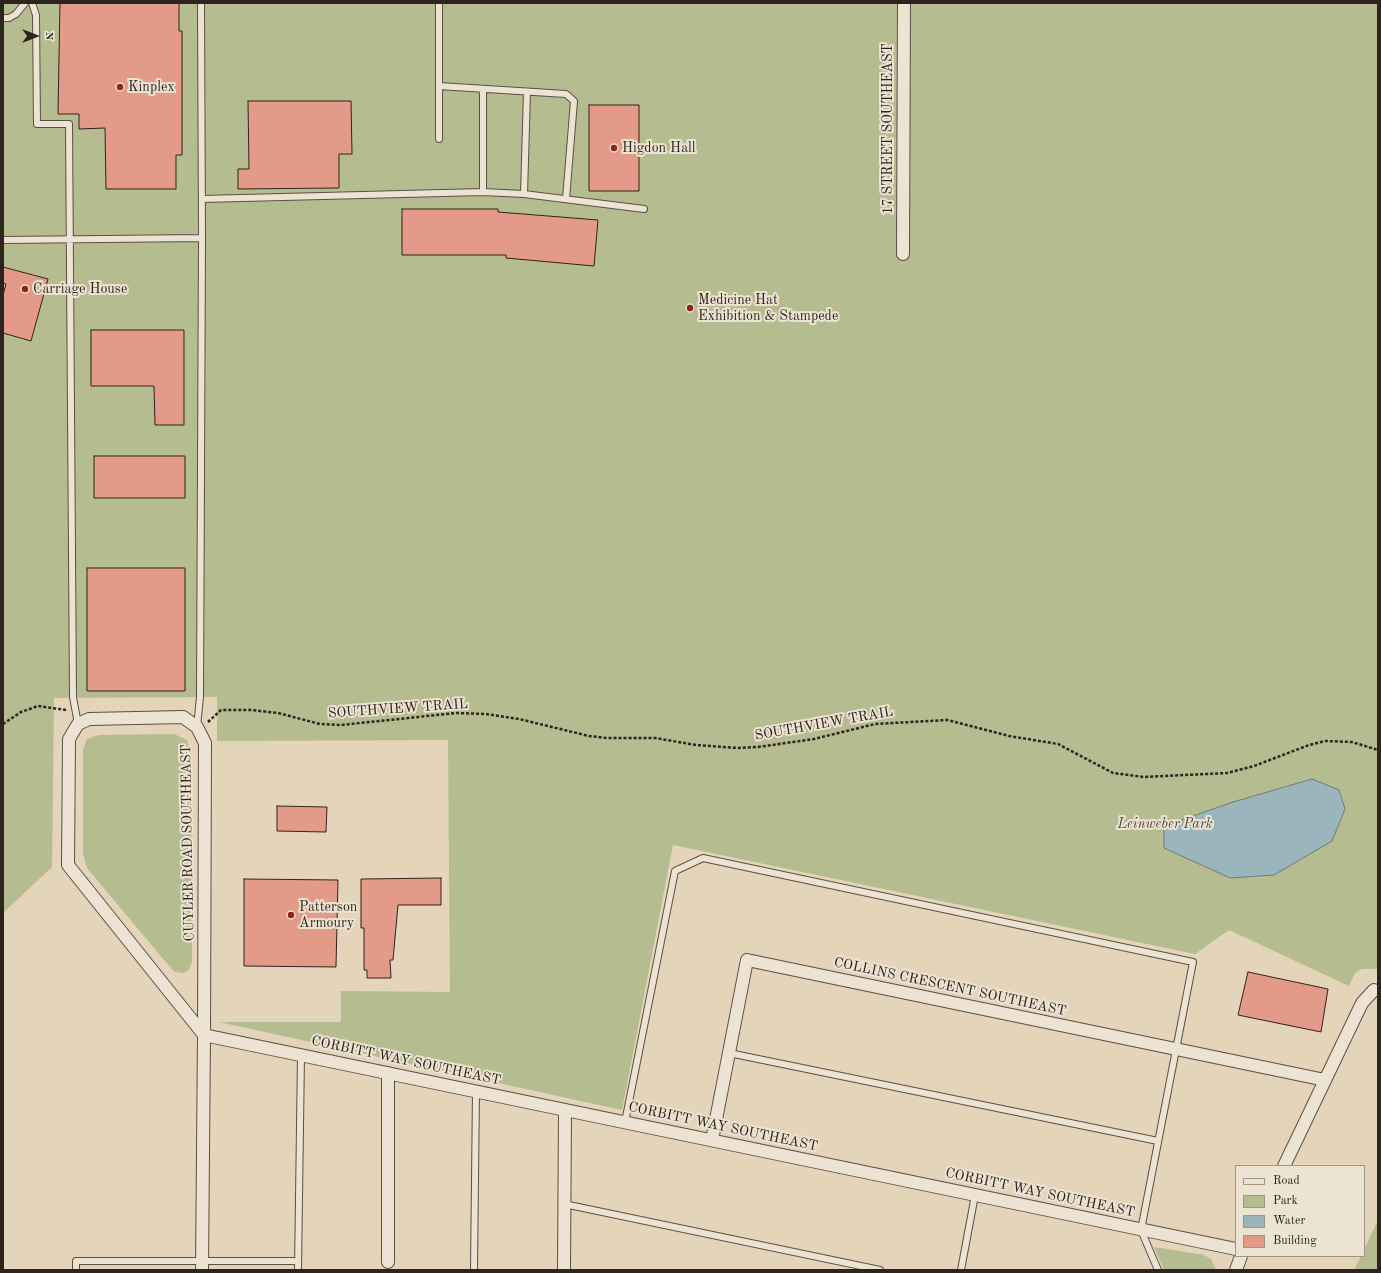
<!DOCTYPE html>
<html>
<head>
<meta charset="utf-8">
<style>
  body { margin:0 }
  #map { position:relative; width:1381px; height:1273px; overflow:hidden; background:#e3d4ba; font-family:"Old Standard TT",serif }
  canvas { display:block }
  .frame { position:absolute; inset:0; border:4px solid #2f231e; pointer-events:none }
  .legend { position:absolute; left:1235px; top:1165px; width:130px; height:92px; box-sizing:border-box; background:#ede3d2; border:1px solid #a1968a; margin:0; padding:5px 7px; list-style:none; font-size:12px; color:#2f231e }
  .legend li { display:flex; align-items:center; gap:8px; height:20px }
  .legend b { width:20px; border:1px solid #a1968a }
  .north { position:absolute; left:16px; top:16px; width:40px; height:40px; -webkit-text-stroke:3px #ede3d2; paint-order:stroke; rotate:90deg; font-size:11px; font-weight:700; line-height:16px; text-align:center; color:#2f231e }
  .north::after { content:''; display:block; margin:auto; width:14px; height:18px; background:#2f231e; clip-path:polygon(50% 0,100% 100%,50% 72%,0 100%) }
</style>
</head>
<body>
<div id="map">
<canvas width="1381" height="1273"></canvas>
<div class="frame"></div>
<ul class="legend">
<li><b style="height:5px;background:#ede3d2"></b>Road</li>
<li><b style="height:11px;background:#b5bc8f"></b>Park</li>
<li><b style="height:11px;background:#9ab5bb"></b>Water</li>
<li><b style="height:11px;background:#e49a88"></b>Building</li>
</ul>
<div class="north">N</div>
</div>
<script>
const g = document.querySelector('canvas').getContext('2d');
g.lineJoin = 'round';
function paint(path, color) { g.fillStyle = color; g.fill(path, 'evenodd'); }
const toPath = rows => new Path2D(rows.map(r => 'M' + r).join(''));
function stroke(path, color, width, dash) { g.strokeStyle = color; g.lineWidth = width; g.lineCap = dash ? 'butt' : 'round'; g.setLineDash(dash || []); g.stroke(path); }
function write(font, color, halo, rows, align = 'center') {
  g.font = font + ' "Old Standard TT",serif'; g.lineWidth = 4; g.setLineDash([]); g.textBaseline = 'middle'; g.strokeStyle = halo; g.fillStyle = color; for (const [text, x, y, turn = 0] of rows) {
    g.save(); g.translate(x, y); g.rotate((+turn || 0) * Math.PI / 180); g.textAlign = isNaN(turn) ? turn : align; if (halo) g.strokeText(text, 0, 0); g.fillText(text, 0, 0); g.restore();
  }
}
const green = toPath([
  [3,3,1378,3,1378,969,1362,969,1355,973,1349,986,1229,930,1195,954,673,845,622,1110,219,1022,341,1022,341,991,450,992,448,740,217,741,217,697,54,698,52,867,3,913],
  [174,734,187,740,191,752,192,962,189,970,183,973,175,972,170,967,87,868,83,853,83,749,87,739,99,735],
  [1378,1220,1378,1270,1354,1270,1361,1256,1364,1256,1364,1250],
  [1154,1247,1204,1255,1211,1259,1216,1270,1164,1270]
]);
const water = toPath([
  [1312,779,1339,790,1345,809,1332,841,1274,875,1230,878,1164,848,1164,826,1233,802,1312,779]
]);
const building = toPath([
  [60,3,179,3,179,31,182,31,182,155,176,155,176,189,106,189,105,128,79,129,79,114,58,114,60,3],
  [248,101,351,101,352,154,339,154,339,188,238,189,238,169,249,169,248,101],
  [589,105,639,105,639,191,589,191,589,105],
  [402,209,498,209,498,212,598,220,594,266,506,258,506,255,402,255,402,209],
  [3,267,48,279,31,341,3,333,3,295,6,284,3,283,3,267],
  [91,330,184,330,184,425,155,425,154,386,91,386,91,330],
  [94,456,185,456,185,498,94,498,94,456],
  [87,568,185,568,185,691,87,691,87,568],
  [277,806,327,807,326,832,277,831,277,806],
  [441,878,441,905,398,905,393,960,390,960,391,978,367,978,367,970,364,970,364,928,361,928,361,879,441,878],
  [244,879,338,880,336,967,244,966,244,879],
  [1248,972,1328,989,1321,1032,1238,1015,1248,972]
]);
const path = toPath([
  [208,722,221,710,251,710,278,713,320,724,341,725,456,713,486,714,519,719,589,736,607,738,655,738,696,745,738,748,758,747,814,739,875,724,947,720,1009,736,1058,744,1113,773,1144,777,1227,773,1254,766,1309,745,1325,741,1352,742,1378,750],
  [3,724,21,712,38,706,66,710]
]);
const service = toPath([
  [32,3,36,15,37,124,69,124,73,697,78,724],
  [439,3,439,139],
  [3,18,9,18,16,14,25,3],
  [439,86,566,94,574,101,566,199],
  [483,192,483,89],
  [524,194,527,92],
  [202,199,483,192,524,194,644,209],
  [3,240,202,238],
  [197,727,200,697,202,238,201,3],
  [729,1053,1158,1141],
  [625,1122,675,871,703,858,1193,962,1141,1230,1158,1270],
  [564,1204,880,1270],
  [76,1270,76,1261,298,1261],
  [298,1270,301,1055],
  [474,1270,476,1091],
  [961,1270,975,1195]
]);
const minor = toPath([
  [903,254,904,3],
  [204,1035,1236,1249],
  [712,1140,747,960,1325,1080],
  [1284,1166,1362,1003,1374,990],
  [388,1262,388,1073],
  [202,1270,204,1035,205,743,197,727,183,717,89,719,78,724,69,739,68,865,204,1035],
  [564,1270,565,1110],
  [1236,1270,1241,1256]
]);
const markers = [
  [120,87,4,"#8f2418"],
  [614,148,4,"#8f2418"],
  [25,289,4,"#8f2418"],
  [690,308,4,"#8f2418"],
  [291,915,4,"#8f2418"]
];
const poiNames = [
  ["Kinplex",128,87],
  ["Higdon Hall",622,148],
  ["Carriage House",33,289],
  ["Medicine Hat",698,300],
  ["Exhibition & Stampede",698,316],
  ["Patterson",299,907],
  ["Armoury",299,923]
];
const streetNames = [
  ["17 STREET SOUTHEAST",888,129,-90],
  ["SOUTHVIEW TRAIL",398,709,-4],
  ["SOUTHVIEW TRAIL",824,724,-10],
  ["CUYLER ROAD SOUTHEAST",188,843,-91],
  ["COLLINS CRESCENT SOUTHEAST",950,987,12],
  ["CORBITT WAY SOUTHEAST",406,1061,12],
  ["CORBITT WAY SOUTHEAST",723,1127,12],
  ["CORBITT WAY SOUTHEAST",1040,1193,12]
];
const parkNames = [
  ["Leinweber Park",1165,824]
];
paint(green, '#b5bc8f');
paint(water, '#9ab5bb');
stroke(water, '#6f7b7c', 1);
paint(building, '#e49a88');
stroke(building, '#2f231e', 1);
stroke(service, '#5c4f45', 8);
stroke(minor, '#5c4f45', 14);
stroke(path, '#2f231e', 2.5, [3, 2]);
stroke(service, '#ede3d2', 6);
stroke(minor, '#ede3d2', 12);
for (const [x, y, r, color] of markers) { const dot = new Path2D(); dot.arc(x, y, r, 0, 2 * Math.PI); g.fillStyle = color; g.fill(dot); stroke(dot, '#ede3d2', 1.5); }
write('14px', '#2f231e', '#ede3d2', poiNames, 'left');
write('14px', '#2f231e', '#ede3d2', streetNames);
write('italic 14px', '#50493a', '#ede3d2', parkNames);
</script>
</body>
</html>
